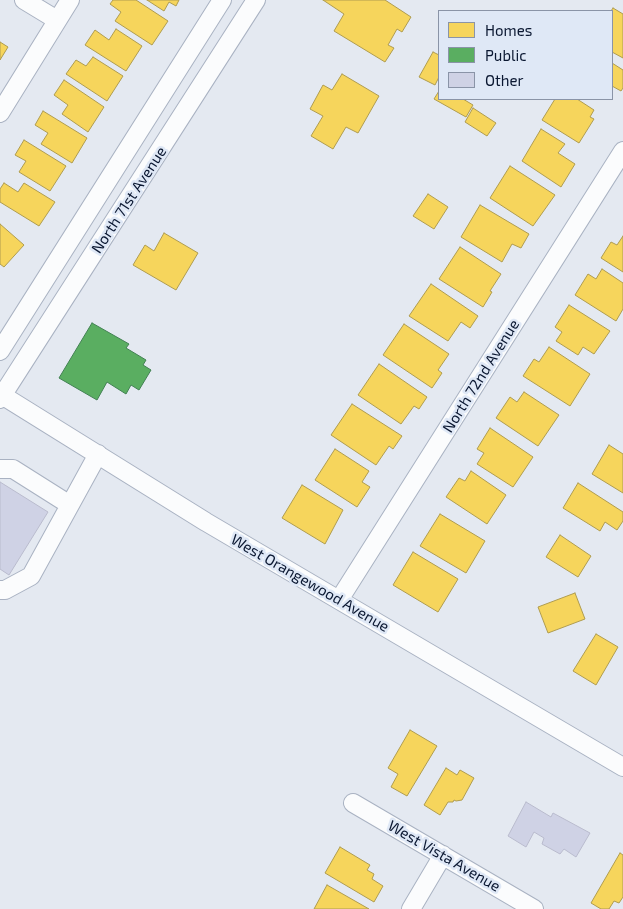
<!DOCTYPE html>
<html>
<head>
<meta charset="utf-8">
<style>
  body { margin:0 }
  #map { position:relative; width:623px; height:909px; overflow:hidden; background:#e4e9f1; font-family:"Exo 2",sans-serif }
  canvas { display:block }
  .legend { position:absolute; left:438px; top:10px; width:175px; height:90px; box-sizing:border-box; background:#dfe8f6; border:1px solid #8a94a7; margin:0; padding:6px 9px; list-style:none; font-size:15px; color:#0a1731 }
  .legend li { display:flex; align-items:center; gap:10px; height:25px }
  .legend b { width:25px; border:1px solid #8a94a7 }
</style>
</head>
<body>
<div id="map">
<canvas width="623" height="909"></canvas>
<ul class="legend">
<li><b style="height:14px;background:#f6d55c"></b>Homes</li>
<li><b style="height:14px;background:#5aae61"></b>Public</li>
<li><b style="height:14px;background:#cfd2e5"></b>Other</li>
</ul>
</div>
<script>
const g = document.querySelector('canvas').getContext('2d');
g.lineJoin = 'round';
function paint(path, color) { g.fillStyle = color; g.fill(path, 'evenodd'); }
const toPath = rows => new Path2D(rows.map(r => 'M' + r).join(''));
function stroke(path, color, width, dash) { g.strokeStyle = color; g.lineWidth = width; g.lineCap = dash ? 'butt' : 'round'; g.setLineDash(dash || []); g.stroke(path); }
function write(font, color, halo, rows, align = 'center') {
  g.font = font + ' "Exo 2",sans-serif'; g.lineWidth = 5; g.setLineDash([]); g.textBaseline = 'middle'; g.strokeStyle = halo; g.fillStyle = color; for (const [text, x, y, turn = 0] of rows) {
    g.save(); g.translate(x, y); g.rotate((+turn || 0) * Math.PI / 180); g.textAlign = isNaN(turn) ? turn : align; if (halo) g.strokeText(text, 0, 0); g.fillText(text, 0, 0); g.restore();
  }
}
const homes = toPath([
  [113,0,136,0,168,21,152,45,115,21,121,12,110,4,113,0],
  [147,0,179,0,176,6,169,2,164,11,147,0],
  [323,0,385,0,411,17,402,32,397,29,388,45,394,48,385,62,334,31,344,14,323,0],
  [613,8,623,14,623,58,612,52,611,11,613,8],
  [116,29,142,46,126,71,85,45,95,30,109,40,116,29],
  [0,42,8,47,0,60,0,42],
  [433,52,439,55,439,77,435,85,419,77,433,52],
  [93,57,123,76,107,101,66,74,76,60,86,66,93,57],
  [612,63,623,70,623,88,621,91,612,86,612,63],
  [342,74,379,96,358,133,346,127,333,149,311,136,323,116,310,109,323,85,332,90,342,74],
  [64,80,104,107,88,132,62,114,68,105,54,95,64,80],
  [439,91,439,99,463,99,473,105,466,117,434,99,439,91],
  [555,99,577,99,594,110,590,117,594,119,579,143,542,120,555,99],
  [473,108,496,123,487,136,465,122,473,108],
  [43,111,87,138,72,163,41,144,48,133,35,125,43,111],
  [541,129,565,144,558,153,575,164,561,187,522,161,541,129],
  [24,140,66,166,50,191,19,172,26,161,15,155,24,140],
  [510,166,555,195,533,226,490,198,510,166],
  [4,183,18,192,24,183,55,202,39,226,0,202,0,189,4,183],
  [428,194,448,207,434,229,413,216,428,194],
  [480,205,529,234,521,248,512,244,502,262,461,237,480,205],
  [0,224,24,245,4,267,0,264,0,224],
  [164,233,198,253,176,290,133,265,145,245,154,251,164,233],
  [623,236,623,272,601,258,611,242,617,245,623,236],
  [460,247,501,274,490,291,492,292,483,307,439,279,460,247],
  [602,269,623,283,623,309,616,321,575,295,588,274,596,279,602,269],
  [431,284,478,316,470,328,461,322,448,341,409,316,431,284],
  [569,305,610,331,594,354,583,347,578,355,556,341,562,332,555,327,569,305],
  [404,324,449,354,438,370,442,373,432,388,383,355,404,324],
  [549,347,590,374,570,406,523,376,534,359,539,362,549,347],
  [379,364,427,397,419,409,414,406,401,424,358,395,379,364],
  [524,392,559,415,538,446,496,418,510,397,517,402,524,392],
  [352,404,402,436,393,449,389,446,376,465,331,435,352,404],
  [490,428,533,457,513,487,477,464,484,453,477,449,490,428],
  [609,445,623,454,623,493,592,474,609,445],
  [335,449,369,471,362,482,370,487,357,507,315,480,335,449],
  [471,471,506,495,487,524,446,497,459,478,465,481,471,471],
  [578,483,623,512,623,521,617,530,605,522,600,531,563,508,578,483],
  [302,485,343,510,325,544,282,518,302,485],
  [440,514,485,541,466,573,420,546,440,514],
  [560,535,591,556,578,577,546,557,560,535],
  [413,552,458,579,438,612,393,585,413,552],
  [575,593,585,619,548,633,538,607,575,593],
  [596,634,618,647,596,685,573,671,596,634],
  [410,730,437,746,407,796,391,787,398,774,388,768,410,730],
  [446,768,457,775,460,770,474,778,462,800,456,801,454,800,453,802,448,802,440,815,424,805,446,768],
  [340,847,370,865,367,870,374,874,372,879,383,886,374,902,325,873,340,847],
  [620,853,623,855,623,897,619,903,614,901,609,909,601,909,591,903,620,853],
  [327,885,369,909,314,909,327,885]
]);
const public = toPath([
  [92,323,129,344,126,348,146,360,143,365,151,370,139,390,131,385,126,394,107,382,97,400,59,378,92,323]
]);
const building = toPath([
  [0,482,48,512,9,575,0,569,0,482],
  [526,802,551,817,553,813,590,833,576,857,564,849,560,854,542,844,544,838,534,832,526,847,508,836,526,802]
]);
const minor = toPath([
  [24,0,57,20],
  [0,113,70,0],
  [0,351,222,0],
  [0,394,206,522,623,767],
  [0,399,256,0],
  [0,469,13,469,70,505,98,454],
  [0,590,5,590,31,576,70,505],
  [339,600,623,151],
  [353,803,534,909],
  [411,909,443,855]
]);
const streetNames = [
  ["North 71st Avenue",129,200,-57],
  ["North 72nd Avenue",481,376,-58],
  ["West Orangewood Avenue",310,583,30],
  ["West Vista Avenue",444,856,30]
];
paint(homes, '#f6d55c');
stroke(homes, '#af9c4f', 1);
paint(public, '#5aae61');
stroke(public, '#428153', 1);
paint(building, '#cfd2e5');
stroke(building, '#b9bbcd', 1);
stroke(minor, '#a9b2c2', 20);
stroke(minor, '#fbfcfd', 18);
write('15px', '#0a1731', '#dfe8f6', streetNames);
</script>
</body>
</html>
